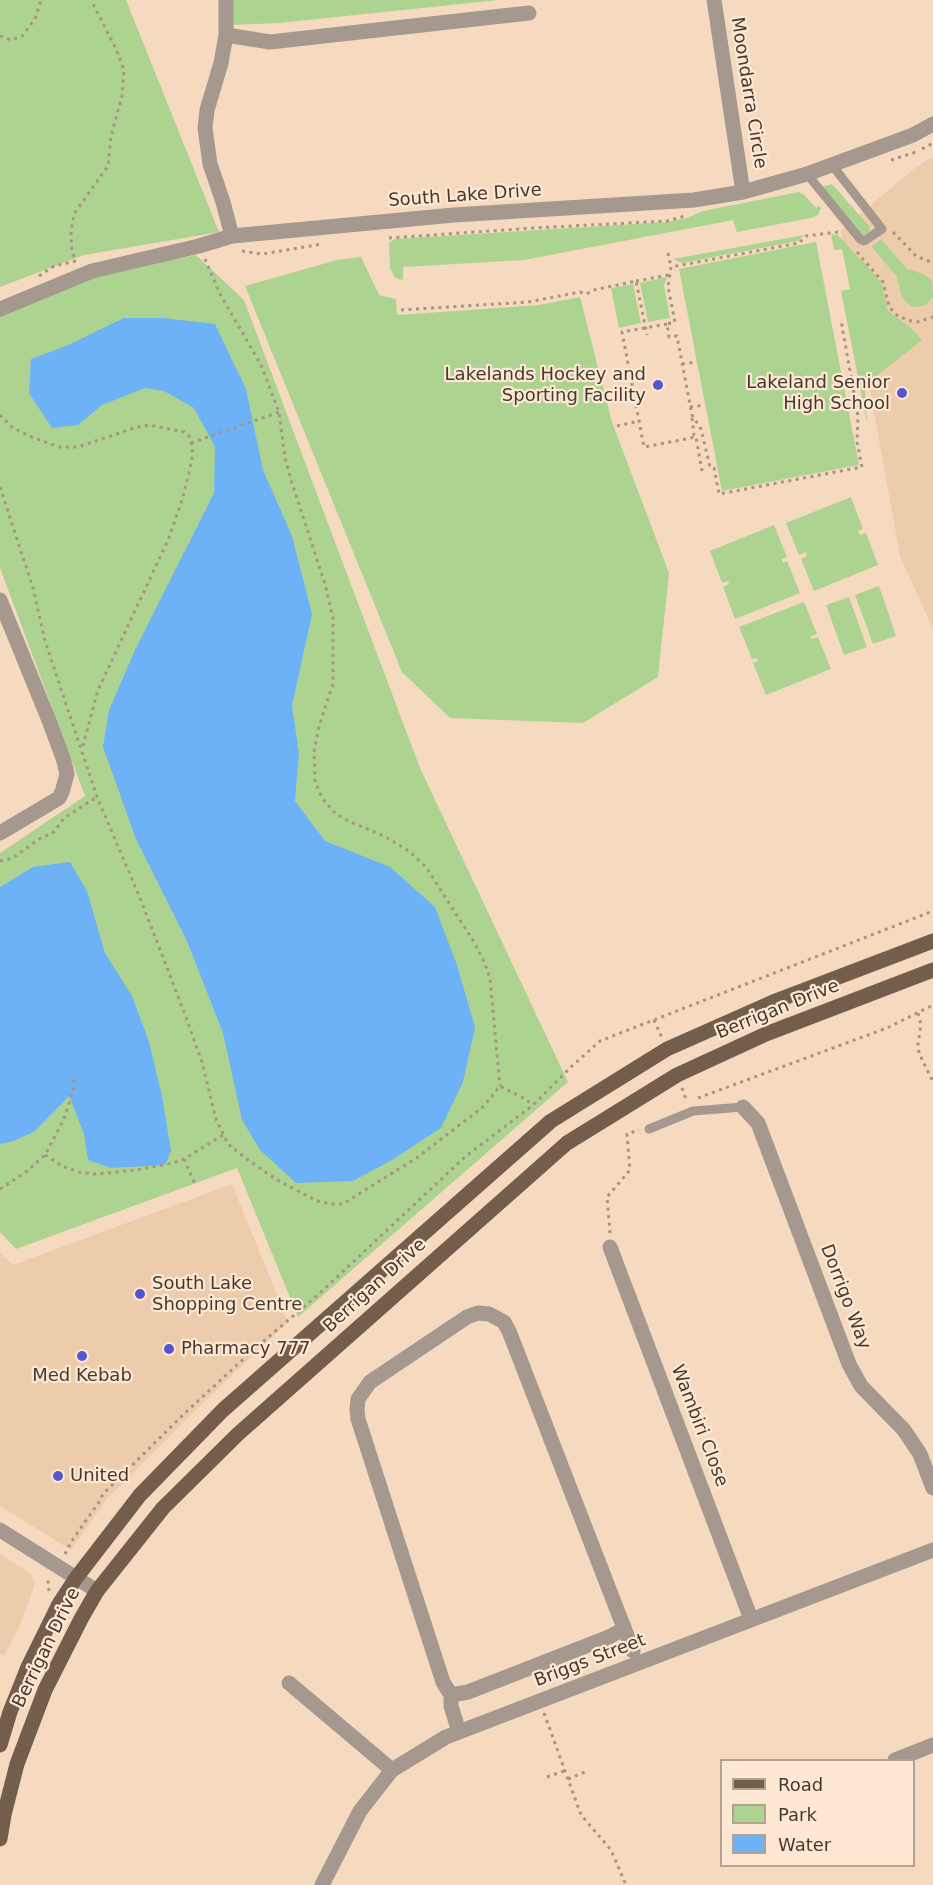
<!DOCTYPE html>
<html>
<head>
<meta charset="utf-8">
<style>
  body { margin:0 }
  #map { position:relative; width:933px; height:1885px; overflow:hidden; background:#f5dabf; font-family:"DejaVu Sans",sans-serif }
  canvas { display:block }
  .legend { position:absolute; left:720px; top:1759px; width:195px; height:108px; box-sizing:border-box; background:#fee8d3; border:2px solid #b4a291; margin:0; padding:8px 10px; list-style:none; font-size:18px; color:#453a2f }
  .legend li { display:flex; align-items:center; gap:12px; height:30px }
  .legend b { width:30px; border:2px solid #b4a291 }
</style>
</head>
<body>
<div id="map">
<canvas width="933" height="1885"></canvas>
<ul class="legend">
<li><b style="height:8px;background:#735d4b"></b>Road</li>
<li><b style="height:16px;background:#add391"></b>Park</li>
<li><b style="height:16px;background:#6db1f7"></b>Water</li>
</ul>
</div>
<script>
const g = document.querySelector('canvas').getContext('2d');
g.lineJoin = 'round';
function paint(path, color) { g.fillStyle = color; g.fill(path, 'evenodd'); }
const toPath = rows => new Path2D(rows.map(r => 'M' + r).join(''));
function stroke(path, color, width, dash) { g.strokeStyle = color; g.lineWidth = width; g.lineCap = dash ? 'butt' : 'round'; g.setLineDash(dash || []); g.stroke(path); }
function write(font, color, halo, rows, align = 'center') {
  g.font = font + ' "DejaVu Sans",sans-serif'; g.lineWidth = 4.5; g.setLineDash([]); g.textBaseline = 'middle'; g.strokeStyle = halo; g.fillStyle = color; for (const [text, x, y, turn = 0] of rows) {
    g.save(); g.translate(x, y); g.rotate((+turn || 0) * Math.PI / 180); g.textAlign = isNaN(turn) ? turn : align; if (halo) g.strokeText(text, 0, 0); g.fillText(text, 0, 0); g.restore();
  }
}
const built = toPath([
  [933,156,933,629,900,556,841,230,916,167],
  [232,1184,288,1322,206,1400,107,1499,71,1550,0,1506,0,1253,13,1265],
  [0,1554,31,1574,35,1584,22,1620,4,1656,0,1654]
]);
const green = toPath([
  [0,0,126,0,219,232,84,255,0,287],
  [232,0,499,0,279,23,232,25],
  [832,184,869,226,870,231,866,234,862,235,823,189,822,187],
  [799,192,804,195,816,208,819,206,821,208,818,215,811,218,737,232,733,220,524,260,403,267,403,280,395,278,390,268,389,243,395,239,668,222,687,218,703,211],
  [831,234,838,235,861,260,864,262,882,284,888,311,911,328,922,340,865,385,867,423,841,291,850,289,842,249,834,250],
  [804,235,798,241,682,263,673,259],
  [881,239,907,269,923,274,932,280,933,297,926,305,916,307,910,306,902,297,897,277,872,247],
  [816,242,859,465,722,491,679,269],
  [196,255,244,300,420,768,568,1082,298,1317,237,1168,16,1249,0,1232,0,853,85,796,0,568,0,311,91,274],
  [361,257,379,295,396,299,397,315,539,305,580,297,612,422,669,573,658,677,583,723,450,718,402,672,245,286,337,260],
  [667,277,664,285,670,318,648,322,640,283],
  [633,284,641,323,619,328,611,288],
  [851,497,863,529,858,531,860,535,866,533,878,565,814,591,801,559,807,556,806,552,799,555,786,523],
  [774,525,787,557,782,559,783,563,787,561,800,593,735,619,723,587,729,584,728,581,722,583,710,551],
  [879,586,896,636,873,644,855,595],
  [849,597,867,647,844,655,826,605],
  [804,602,817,634,811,636,811,639,818,637,831,669,766,695,753,663,758,661,757,658,752,659,739,627]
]);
const water = toPath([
  [124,318,163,318,215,324,246,389,263,470,292,536,312,614,292,706,299,753,295,801,325,841,390,867,435,907,457,965,475,1027,463,1082,441,1128,392,1160,353,1181,296,1183,260,1150,242,1120,223,1033,187,941,136,839,103,747,109,710,136,648,214,493,215,447,194,408,164,391,145,388,102,405,78,425,52,428,29,393,31,359,66,346],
  [70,862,87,891,105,953,132,996,149,1042,162,1096,171,1151,165,1165,111,1168,88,1160,84,1134,69,1096,35,1131,14,1141,0,1144,0,887,33,867]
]);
const path = toPath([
  [0,36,11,40,22,36,35,19,41,0],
  [922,149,933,143],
  [891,160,916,152],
  [838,232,806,236,799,243,671,267,668,287,675,322,667,324,669,337,677,336,692,415,701,429,710,467,714,468,719,494,862,467,857,442,858,416,841,320],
  [893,232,916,256,933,263],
  [389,238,533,228,667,221,685,216],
  [242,251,262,254,322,244],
  [857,252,883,282,889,306,895,314,907,320,917,322,933,317],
  [668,253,671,267],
  [205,259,220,294,261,365,279,412,285,458,292,483,325,584,333,618,333,684,319,726,314,752,315,780,319,792,325,802,334,812,348,821,384,836,409,851,426,867,474,942,485,964,490,979,500,1086],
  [39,276,54,266,76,261,72,252,71,232,74,214,108,166,111,136,122,96,124,70,116,49,94,6,93,0],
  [636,281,669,275],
  [401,310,528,302,580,292,586,294,594,290,636,281,647,335],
  [667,324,622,332,644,447,696,437,702,471],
  [682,364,697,362],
  [690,407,705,405],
  [0,415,13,428,32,437,59,447,78,447,137,427,149,425,184,432,189,436,191,443,193,453,191,464,183,497,169,538,98,690,82,749],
  [692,418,694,435,696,437],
  [617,426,639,421],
  [191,443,279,412],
  [0,487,33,588,45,641,97,797,140,898,184,1012,202,1062,216,1119,228,1144,248,1160,277,1180,317,1201,338,1205,346,1202,418,1157,484,1106,500,1086,527,1100,532,1106],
  [0,861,13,858,39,839,54,832,64,818,97,797],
  [918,1013,921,1025,918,1044,919,1053,933,1082],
  [654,1020,662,1038],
  [682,1088,687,1102],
  [698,1098,887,1028,933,1005],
  [45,1155,62,1166,79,1172,95,1174,137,1170,173,1163,184,1159,223,1135],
  [184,1159,195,1184],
  [0,1189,26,1172,45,1155,64,1119,74,1088,74,1079],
  [610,1233,607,1197,630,1170,627,1134,639,1130],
  [65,1554,71,1542,99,1502,103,1494,185,1413,252,1351,320,1293,466,1156,532,1106,571,1067,600,1041,933,911],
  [49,1591,48,1580,50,1577],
  [544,1713,581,1815,611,1850,626,1885],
  [547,1777,564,1771],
  [568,1779,585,1772]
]);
const service = toPath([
  [807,174,860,239,864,241,882,229,832,165],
  [649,1129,693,1111,743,1107]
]);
const minor = toPath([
  [226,0,226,35,221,63,207,110,205,128,210,164,223,202,232,236],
  [714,0,743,192],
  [226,35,270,42,529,13],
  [0,309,92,271,199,246,232,236,454,215,694,200,743,192,807,174,913,135,933,124],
  [0,600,50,723,64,761,67,774,62,792,59,798,0,833],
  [743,1107,758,1123,849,1364,861,1386,904,1430,920,1454,933,1488],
  [610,1247,751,1619],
  [0,1530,97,1591],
  [624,1626,620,1631,609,1637,468,1692,451,1695,443,1682,358,1419,357,1410,358,1399,370,1382,467,1317,478,1313,489,1314,504,1322,509,1331,633,1651],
  [289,1683,392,1770],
  [451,1695,451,1706,459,1732],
  [895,1760,933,1745],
  [322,1885,360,1811,392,1770,446,1737,933,1550]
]);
const primary = toPath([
  [0,1745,10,1712,28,1667,59,1604,76,1578,140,1495,223,1410,551,1121,667,1049,773,1002,933,941],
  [0,1839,4,1815,17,1764,45,1690,81,1619,97,1591,163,1508,238,1434,567,1143,677,1075,766,1034,933,970]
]);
const markers = [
  [658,385,6,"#5356cd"],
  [902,393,6,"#5356cd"],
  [140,1294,6,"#5356cd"],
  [169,1349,6,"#5356cd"],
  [82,1356,6,"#5356cd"],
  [58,1476,6,"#5356cd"]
];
const streetNames = [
  ["Moondarra Circle",748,93,81],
  ["South Lake Drive",465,196,-4],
  ["Berrigan Drive",778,1010,-22],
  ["Berrigan Drive",375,1286,-42],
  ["Dorrigo Way",845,1297,69],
  ["Wambiri Close",699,1426,69],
  ["Berrigan Drive",47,1648,-64],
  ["Briggs Street",590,1661,-21]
];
const poiNames = [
  ["Lakelands Hockey and",646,375,"right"],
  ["Sporting Facility",646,396,"right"],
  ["Lakeland Senior",890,383,"right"],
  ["High School",890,404,"right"],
  ["South Lake",152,1284],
  ["Shopping Centre",152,1305],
  ["Pharmacy 777",181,1349],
  ["Med Kebab",82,1376,"center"],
  ["United",70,1476]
];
paint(built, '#edccab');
paint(green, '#add391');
paint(water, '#6db1f7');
stroke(path, '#a89480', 3, [3, 4.5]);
stroke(service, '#a5988e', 9);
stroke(minor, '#a5988e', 15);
stroke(primary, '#735d4b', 15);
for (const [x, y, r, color] of markers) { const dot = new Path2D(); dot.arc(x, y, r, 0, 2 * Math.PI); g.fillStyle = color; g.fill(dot); stroke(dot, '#fee8d3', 2); }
write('18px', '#453a2f', '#fee8d3', streetNames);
write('18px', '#453a2f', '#fee8d3', poiNames, 'left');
</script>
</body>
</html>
